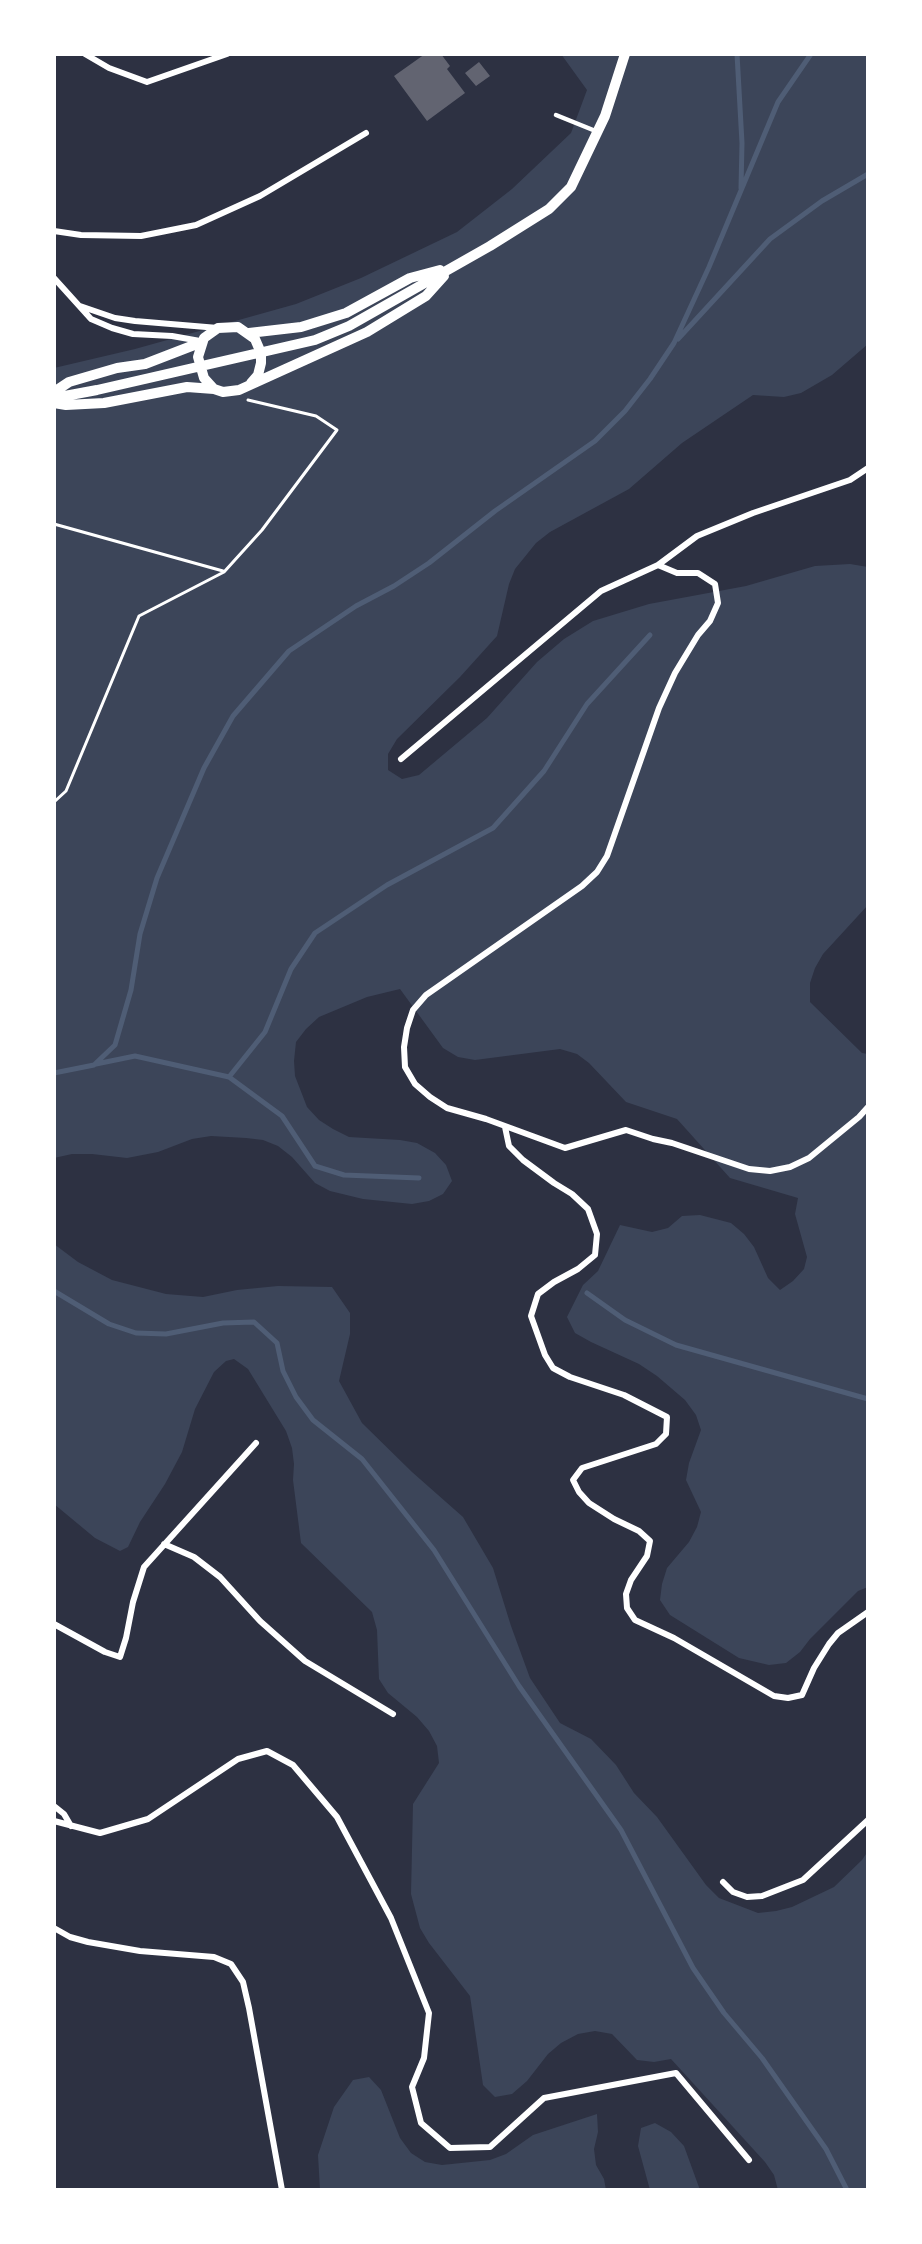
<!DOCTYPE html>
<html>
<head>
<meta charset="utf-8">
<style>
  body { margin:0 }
  #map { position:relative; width:922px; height:2244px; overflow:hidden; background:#2d3142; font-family:Cabin,sans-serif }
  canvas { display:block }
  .frame { position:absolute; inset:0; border:56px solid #fff; pointer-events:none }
</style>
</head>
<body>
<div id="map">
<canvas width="922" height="2244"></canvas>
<div class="frame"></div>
</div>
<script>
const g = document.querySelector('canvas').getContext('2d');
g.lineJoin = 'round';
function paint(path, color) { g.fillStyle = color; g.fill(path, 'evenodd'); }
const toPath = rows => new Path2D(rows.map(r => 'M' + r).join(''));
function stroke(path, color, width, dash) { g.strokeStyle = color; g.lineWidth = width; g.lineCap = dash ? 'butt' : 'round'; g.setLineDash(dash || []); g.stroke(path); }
const green = toPath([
  [561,54,868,54,868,344,832,375,801,393,784,397,753,395,682,443,629,489,550,532,536,543,515,569,509,584,497,636,460,677,397,739,388,754,388,770,402,779,419,775,487,718,537,662,564,639,593,621,649,604,746,586,815,566,850,564,868,567,868,905,823,954,815,968,810,983,810,1002,862,1053,868,1054,868,1587,858,1591,810,1639,800,1652,786,1663,769,1665,739,1658,670,1615,660,1600,662,1584,667,1568,689,1542,697,1527,701,1512,686,1480,689,1463,701,1430,696,1415,685,1400,657,1376,639,1364,591,1342,575,1333,567,1317,583,1285,598,1271,620,1225,652,1232,668,1228,682,1216,700,1215,731,1223,744,1234,754,1247,768,1278,780,1290,793,1281,804,1269,807,1257,795,1214,798,1198,730,1178,677,1119,626,1102,589,1063,577,1054,560,1049,475,1060,458,1057,443,1048,400,989,367,997,319,1017,306,1029,296,1042,294,1061,295,1076,307,1107,319,1120,333,1129,349,1137,400,1140,417,1143,435,1153,446,1165,452,1181,443,1194,429,1201,412,1204,363,1199,330,1191,315,1183,292,1157,278,1146,263,1140,246,1138,211,1136,192,1139,158,1152,127,1158,92,1154,72,1154,54,1158,54,368,135,349,296,304,361,278,457,232,512,189,571,133,587,90],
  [54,1244,78,1262,112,1280,166,1294,203,1297,237,1290,278,1286,332,1287,350,1313,350,1334,339,1381,362,1423,412,1472,463,1517,493,1568,511,1626,530,1678,560,1723,591,1739,616,1765,634,1793,657,1817,706,1885,719,1898,758,1913,776,1911,792,1907,834,1887,862,1860,868,1851,868,2190,778,2190,774,2175,765,2162,671,2059,654,2062,637,2060,612,2034,595,2031,578,2034,561,2043,548,2054,527,2081,512,2094,495,2097,483,2085,470,1996,429,1943,420,1928,411,1894,413,1804,439,1763,437,1746,429,1731,417,1717,388,1693,379,1679,377,1630,372,1612,301,1543,293,1480,294,1464,292,1448,286,1431,248,1369,234,1359,226,1361,214,1372,195,1409,182,1452,165,1484,140,1522,128,1547,120,1551,95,1538,54,1504],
  [369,2077,381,2090,400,2138,411,2153,425,2162,442,2165,490,2160,506,2154,533,2135,597,2114,598,2132,594,2149,596,2165,604,2179,606,2190,320,2190,318,2155,334,2107,353,2080],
  [655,2123,671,2132,684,2146,700,2190,650,2190,638,2146,641,2128]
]);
const stream = toPath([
  [737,54,742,143,741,188],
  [678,339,770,239,822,201,868,174],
  [96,1064,135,1056,229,1077,265,1032,291,969,315,933,387,885,493,828,544,771,587,704,650,635],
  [54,1073,94,1065,115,1045,131,990,140,934,157,878,204,768,233,716,289,651,356,606,394,586,429,563,495,511,595,441,625,411,650,379,674,343,709,267,778,102,811,54],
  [229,1077,282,1116,315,1166,344,1175,419,1178],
  [54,1291,109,1324,136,1333,166,1334,223,1323,254,1322,277,1343,283,1371,296,1397,313,1420,362,1459,434,1550,519,1686,621,1830,693,1968,724,2013,762,2058,826,2149,847,2190],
  [587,1293,625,1320,676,1345,868,1399]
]);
const building = toPath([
  [425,54,441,54,450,66,447,69,465,93,427,121,394,76],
  [479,62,490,76,476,86,465,73]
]);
const path = toPath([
  [54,524,223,571],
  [54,802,66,791,139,616,224,572,262,530,337,430,316,416,248,400]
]);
const service = toPath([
  [556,115,598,132]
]);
const minor = toPath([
  [85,54,109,68,147,82,227,54],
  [54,231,81,235,141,236,196,225,260,196,366,133],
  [54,278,91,319,112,328,133,334,172,336,200,341],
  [80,306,115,318,135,321,218,328],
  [658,565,677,573,698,573,715,584,718,603,710,621,698,635,675,673,659,708,607,856,597,872,582,886,426,995,413,1010,407,1028,404,1047,405,1067,415,1084,430,1097,447,1108,486,1119,565,1148,626,1130,653,1139,672,1143,749,1169,770,1171,790,1167,809,1158,859,1117,868,1107],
  [401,759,601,591,658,565,697,536,753,513,850,480,868,468],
  [505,1127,509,1146,523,1160,554,1183,572,1194,588,1209,597,1234,595,1255,578,1269,554,1282,538,1294,531,1316,545,1355,553,1368,570,1377,624,1395,667,1417,666,1434,656,1444,582,1468,573,1480,579,1492,589,1503,614,1519,639,1531,650,1541,647,1556,631,1580,626,1594,627,1608,635,1620,674,1638,774,1696,788,1698,802,1695,814,1668,829,1644,838,1633,868,1612],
  [164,1544,194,1557,220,1577,260,1621,305,1661,393,1714],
  [54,1624,105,1652,120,1657,126,1638,133,1602,144,1567,256,1443],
  [54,1806,64,1814,71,1826],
  [54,1821,100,1833,148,1819,238,1759,267,1751,293,1765,337,1817,391,1918,429,2013,424,2058,412,2087,421,2123,450,2148,490,2147,544,2098,676,2073,749,2160],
  [723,1882,733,1892,747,1897,762,1896,803,1880,868,1820],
  [54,1928,70,1937,88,1942,140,1951,214,1957,231,1964,243,1982,249,2008,282,2190]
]);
const tertiary = toPath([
  [249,333,301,327,346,313,410,278,440,270],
  [214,389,204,378,198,357,204,338,218,328,238,327,255,339,261,353,261,363,258,375,251,383],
  [54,392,69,382,117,368,145,364,202,342],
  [54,398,97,390,315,340,349,326,490,246,549,209,571,187,605,116,625,54],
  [54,403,66,405,104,403,187,387,214,389,223,392,239,390,367,332,426,296,444,276]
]);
paint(green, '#3c4559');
stroke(stream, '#4f5d75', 5);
paint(building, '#626471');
stroke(path, '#fff', 3);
stroke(service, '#fff', 4.5);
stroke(minor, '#fff', 6);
stroke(tertiary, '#fff', 10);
</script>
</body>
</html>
